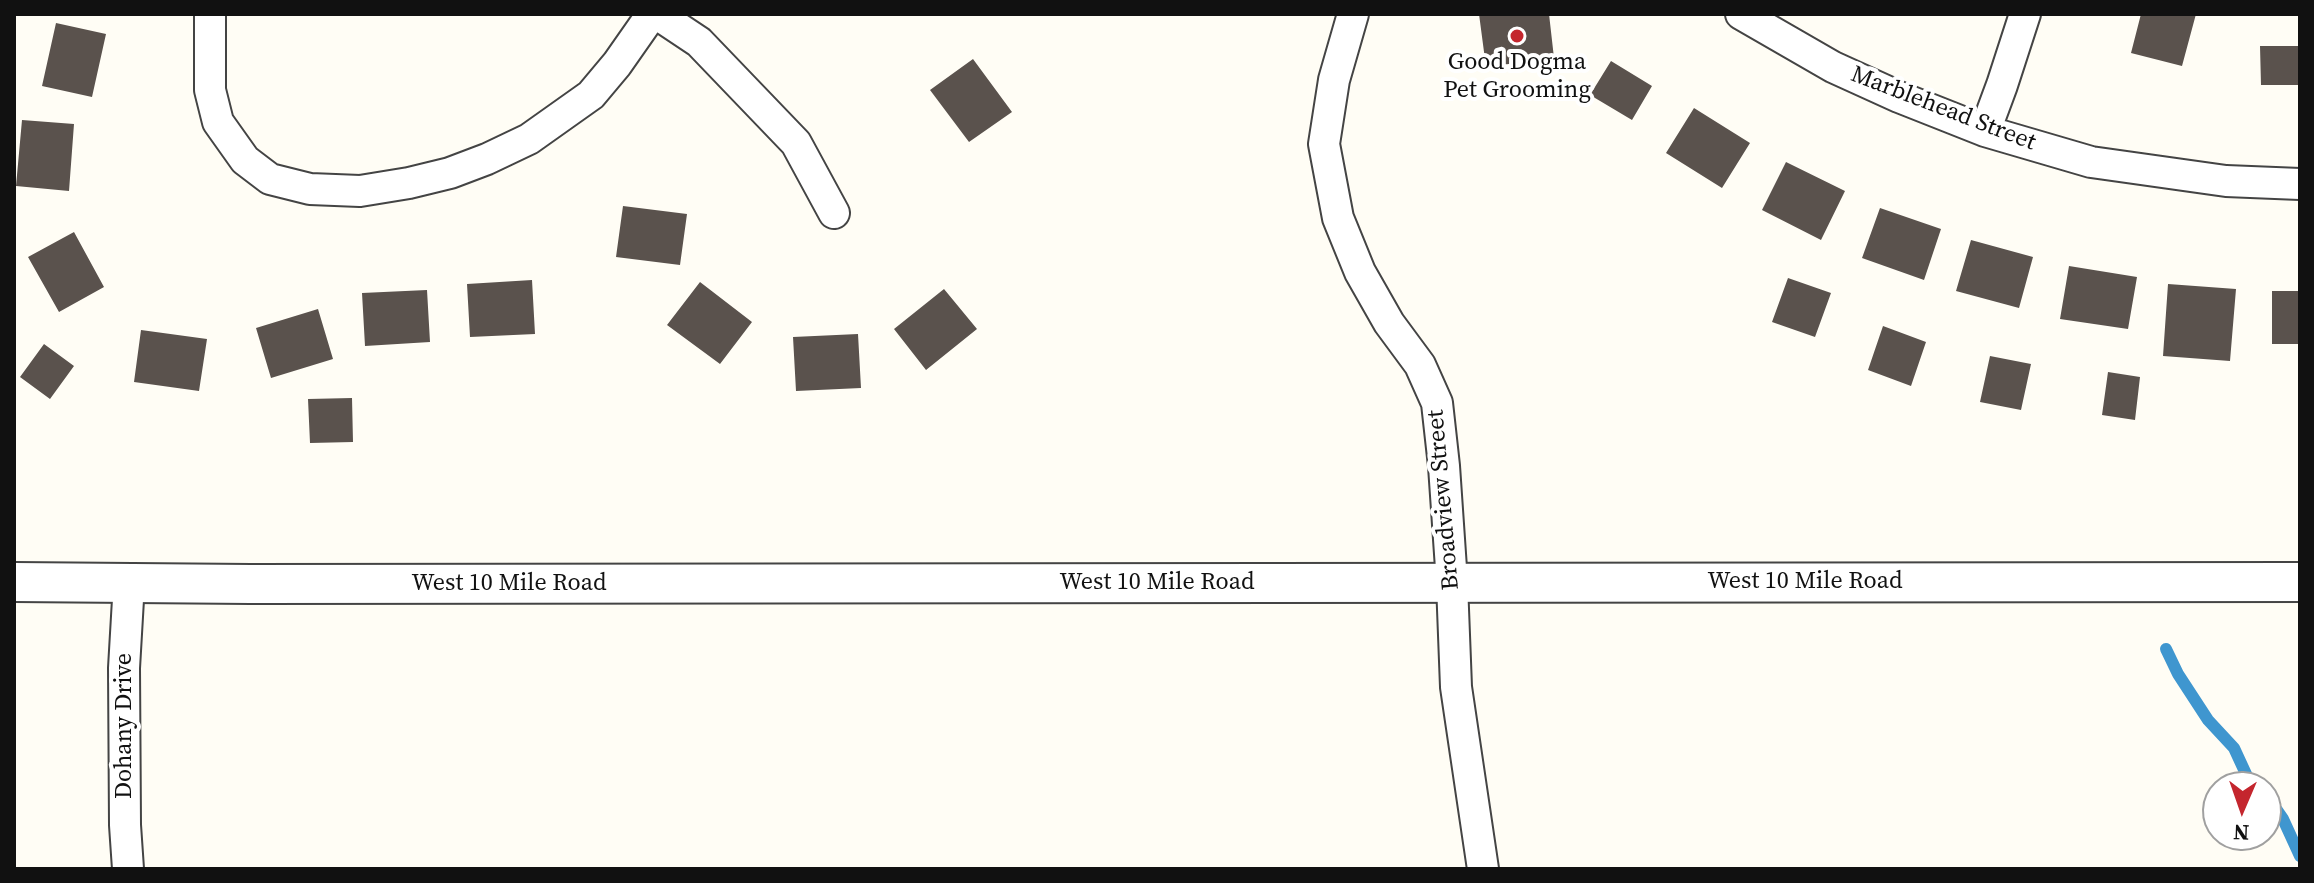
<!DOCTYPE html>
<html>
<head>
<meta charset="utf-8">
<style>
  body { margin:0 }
  #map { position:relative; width:2314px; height:883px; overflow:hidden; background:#fffdf5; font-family:"Source Serif 4",serif }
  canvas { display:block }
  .frame { position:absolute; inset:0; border:16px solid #111; pointer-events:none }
  .north { position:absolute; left:2202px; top:771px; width:80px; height:80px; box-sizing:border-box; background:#fff; border:2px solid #a0a0a0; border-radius:50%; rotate:182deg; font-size:22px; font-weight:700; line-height:32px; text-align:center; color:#111 }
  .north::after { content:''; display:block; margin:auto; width:28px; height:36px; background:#c4262e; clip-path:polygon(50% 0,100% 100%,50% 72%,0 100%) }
</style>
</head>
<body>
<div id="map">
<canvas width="2314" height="883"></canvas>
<div class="frame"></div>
<div class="north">N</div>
</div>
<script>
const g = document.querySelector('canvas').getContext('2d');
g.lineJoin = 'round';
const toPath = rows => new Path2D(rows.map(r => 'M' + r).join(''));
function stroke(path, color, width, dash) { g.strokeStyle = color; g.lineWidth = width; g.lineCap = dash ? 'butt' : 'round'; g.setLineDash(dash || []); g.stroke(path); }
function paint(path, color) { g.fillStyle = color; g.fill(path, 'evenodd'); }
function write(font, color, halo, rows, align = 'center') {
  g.font = font + ' "Source Serif 4",serif'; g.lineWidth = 8; g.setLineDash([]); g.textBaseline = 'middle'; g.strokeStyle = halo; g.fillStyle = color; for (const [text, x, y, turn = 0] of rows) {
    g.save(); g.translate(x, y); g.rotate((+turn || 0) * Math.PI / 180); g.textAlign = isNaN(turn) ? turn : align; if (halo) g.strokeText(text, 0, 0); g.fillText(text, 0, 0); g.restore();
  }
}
const stream = toPath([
  [2166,649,2178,674,2208,720,2234,748,2252,787],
  [2266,801,2274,806,2283,819,2300,856]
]);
const building = toPath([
  [1479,14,1549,14,1554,58,1486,67],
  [2141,14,2196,14,2182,66,2131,53],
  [56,23,106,34,92,97,42,86],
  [2260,46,2300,46,2300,85,2261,85],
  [973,59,1012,112,969,142,930,90],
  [1611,61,1652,86,1632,120,1590,95],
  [1694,108,1750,143,1722,188,1666,153],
  [22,120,74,124,69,191,16,186],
  [1786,162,1845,191,1821,240,1762,210],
  [623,206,687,214,680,265,616,257],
  [1880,208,1941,229,1924,280,1862,258],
  [74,232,104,287,59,312,28,257],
  [1971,240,2033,257,2019,308,1956,291],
  [2069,266,2137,277,2128,329,2060,319],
  [1788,278,1831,293,1815,337,1772,322],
  [532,280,535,334,470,337,467,284],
  [700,282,752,322,720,364,667,325],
  [2168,284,2236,289,2230,361,2163,356],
  [944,289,977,329,926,370,894,329],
  [427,290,430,342,365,346,362,293],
  [2272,291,2300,291,2300,344,2272,344],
  [318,309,333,359,271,378,256,328],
  [1883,326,1926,342,1911,386,1868,370],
  [141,330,207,339,199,391,134,382],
  [858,334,861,388,796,391,793,337],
  [44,344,74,366,50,399,20,377],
  [1990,356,2031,364,2021,410,1980,402],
  [2108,372,2140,377,2135,420,2102,415],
  [352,398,353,442,310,443,308,399]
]);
const minor = toPath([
  [210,14,210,90,218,122,245,160,270,179,310,189,360,191,409,183,450,173,487,159,529,139,591,95,617,64,652,14],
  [657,14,699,42,796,143,834,213],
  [1353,14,1334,80,1324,144,1338,218,1360,272,1389,323,1420,365,1437,403,1444,466,1452,583,1456,687,1483,869],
  [1741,14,1833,67,1899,97,1985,131,2091,162,2226,181,2300,184],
  [1985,131,2002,85,2025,14],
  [128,869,125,825,124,668,129,582]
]);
const tertiary = toPath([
  [14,582,251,584,2300,582]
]);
const markers = [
  [1517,36,8,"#c4262e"]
];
const poiNames = [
  ["Good Dogma",1517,63],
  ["Pet Grooming",1517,91]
];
const streetNames = [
  ["Marblehead Street",1943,109,21],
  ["Broadview Street",1444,500,-95],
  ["West 10 Mile Road",1805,582],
  ["West 10 Mile Road",1157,583],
  ["West 10 Mile Road",509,584],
  ["Dohany Drive",125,726,-90]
];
stroke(stream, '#3f96cf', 12);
paint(building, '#5a524d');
stroke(minor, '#444', 34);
stroke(tertiary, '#444', 42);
stroke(minor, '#fff', 30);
stroke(tertiary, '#fff', 38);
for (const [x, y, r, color] of markers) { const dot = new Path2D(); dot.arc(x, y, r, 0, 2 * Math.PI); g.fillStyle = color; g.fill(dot); stroke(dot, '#fff', 3); }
write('24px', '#111', '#fff', poiNames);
write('24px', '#111', '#fff', streetNames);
</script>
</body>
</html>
